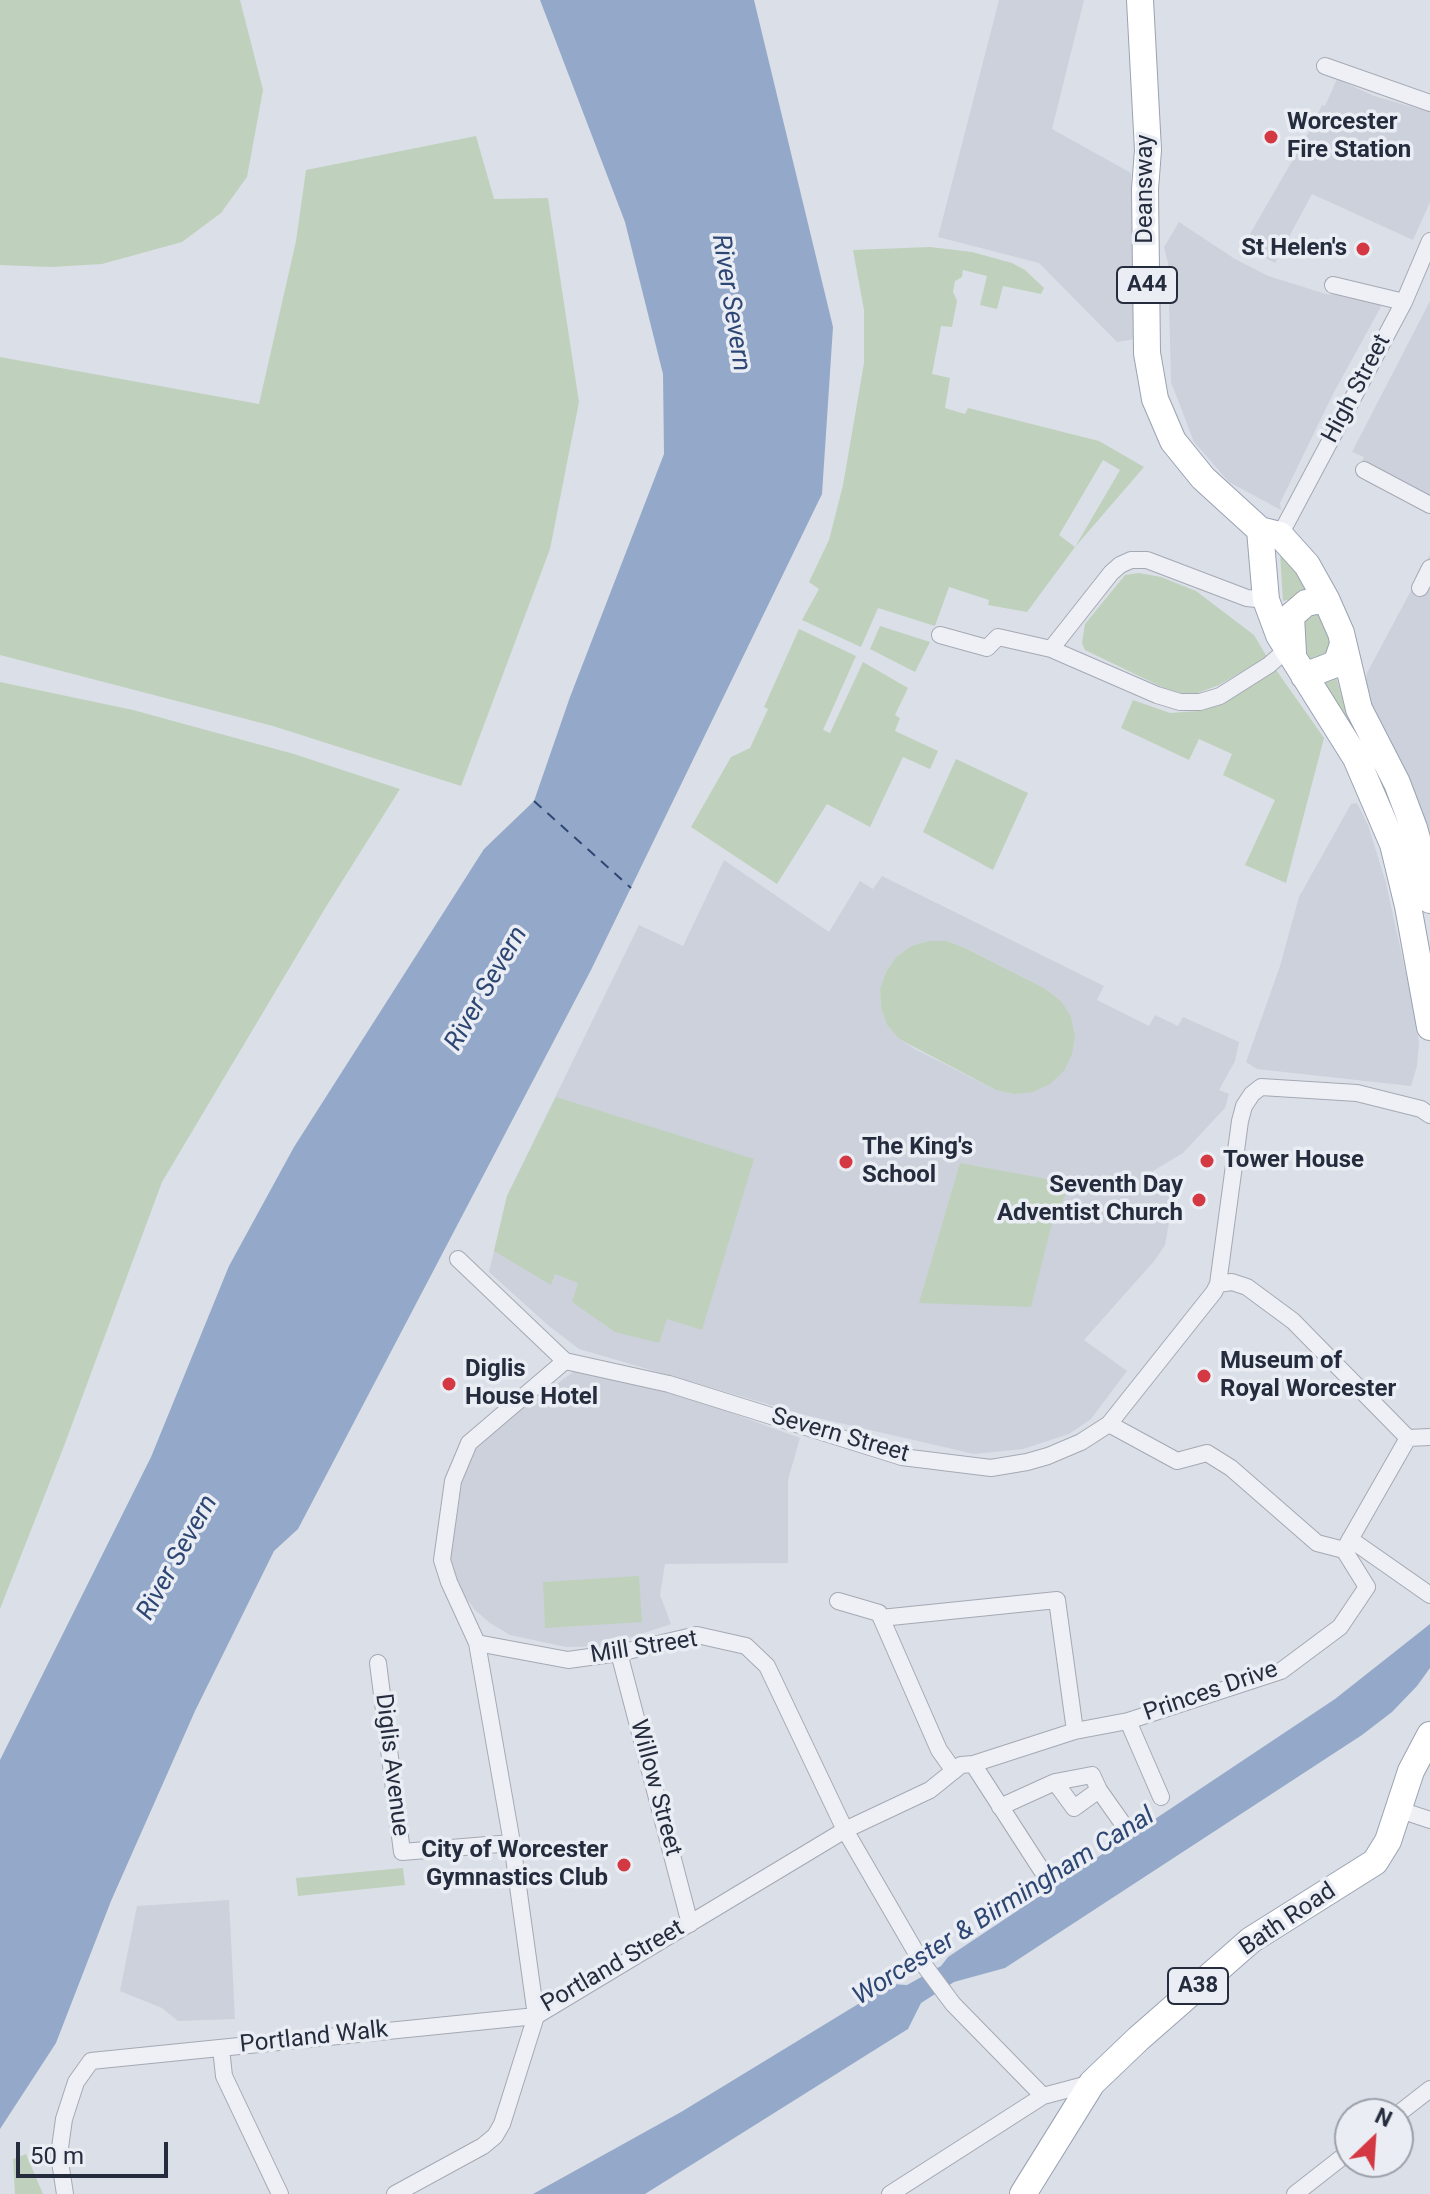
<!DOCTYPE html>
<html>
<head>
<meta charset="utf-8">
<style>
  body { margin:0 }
  #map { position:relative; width:1430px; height:2194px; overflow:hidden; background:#dbdfe7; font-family:Roboto,sans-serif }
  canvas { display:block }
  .north { position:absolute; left:1334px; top:2098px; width:80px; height:80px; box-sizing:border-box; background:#eaeef4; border:2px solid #9ba0ab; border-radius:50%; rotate:25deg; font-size:22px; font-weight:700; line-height:32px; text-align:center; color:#252c3d }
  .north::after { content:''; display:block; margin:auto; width:28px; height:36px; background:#d43842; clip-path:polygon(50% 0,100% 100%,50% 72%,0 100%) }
  .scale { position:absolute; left:16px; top:2142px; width:152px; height:36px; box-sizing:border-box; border:4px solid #252c3d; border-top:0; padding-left:10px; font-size:24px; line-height:28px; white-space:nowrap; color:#252c3d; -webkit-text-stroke:6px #eaeef4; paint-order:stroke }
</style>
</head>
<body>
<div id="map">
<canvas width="1430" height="2194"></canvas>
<div class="north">N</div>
<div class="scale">50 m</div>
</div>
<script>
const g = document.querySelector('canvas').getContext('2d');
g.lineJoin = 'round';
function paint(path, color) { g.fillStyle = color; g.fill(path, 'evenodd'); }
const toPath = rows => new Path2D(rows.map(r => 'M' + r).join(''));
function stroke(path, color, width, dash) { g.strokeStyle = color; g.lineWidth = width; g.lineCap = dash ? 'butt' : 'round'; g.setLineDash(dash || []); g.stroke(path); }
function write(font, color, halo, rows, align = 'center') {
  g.font = font + ' Roboto,sans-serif'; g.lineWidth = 7; g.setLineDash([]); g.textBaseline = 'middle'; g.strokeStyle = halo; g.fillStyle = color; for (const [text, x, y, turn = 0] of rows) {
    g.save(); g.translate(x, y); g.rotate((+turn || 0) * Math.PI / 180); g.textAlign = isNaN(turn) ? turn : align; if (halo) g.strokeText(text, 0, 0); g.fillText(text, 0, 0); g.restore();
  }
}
const built = toPath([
  [999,0,1084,0,1052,129,1131,173,1135,339,1117,342,1039,263,938,237],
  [1337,79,1374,96,1430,112,1430,202,1413,240,1312,194,1275,263,1243,246,1310,130,1322,105,1325,106],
  [1179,222,1235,259,1268,276,1326,294,1357,297,1383,303,1333,394,1280,503,1281,510,1229,482,1194,442,1171,382,1168,263,1164,247],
  [1430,301,1430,512,1356,475,1364,457,1352,452],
  [1430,555,1430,850,1364,688,1367,673],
  [1357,803,1368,825,1386,883,1415,1015,1419,1043,1417,1066,1411,1086,1257,1069,1246,1062,1280,966,1299,897,1351,804],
  [724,860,829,932,860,881,873,889,882,876,1104,986,1097,1000,1149,1026,1155,1015,1178,1026,1183,1017,1239,1042,1235,1061,1219,1090,1229,1094,1225,1108,1183,1153,1153,1171,1173,1200,1165,1245,1155,1260,1084,1340,1127,1371,1091,1419,1069,1434,1023,1449,974,1454,805,1415,579,1349,549,1326,489,1272,507,1196,639,925,683,946],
  [928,941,947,941,965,948,1046,989,1061,1001,996,1090,915,1049,899,1039,887,1025,881,1008,880,989,886,972,896,957,911,946],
  [576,1370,674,1392,800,1438,788,1480,788,1563,665,1564,660,1595,671,1624,605,1646,566,1647,510,1635,490,1623,475,1610,464,1595,450,1561,462,1482,469,1460,477,1445,492,1431],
  [229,1900,235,2019,178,2021,162,2008,120,1991,137,1906]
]);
const green = toPath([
  [0,0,240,0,263,90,247,177,221,213,182,242,102,264,51,267,0,265],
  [476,136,494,199,548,198,579,402,550,549,461,786,273,726,0,655,0,357,259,404,296,241,306,170],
  [930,247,972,252,1012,263,1025,270,1044,288,1041,294,1003,286,997,309,980,305,987,276,963,270,962,277,955,281,953,292,957,301,952,327,941,326,932,374,950,378,945,408,965,414,968,408,1099,441,1144,467,1075,547,1027,612,988,605,989,600,949,587,935,626,878,608,861,647,802,620,819,589,809,582,829,540,843,485,864,363,864,310,853,250],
  [1103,460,1120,470,1075,547,1059,535],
  [1280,553,1315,594,1283,601],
  [1139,573,1161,577,1196,591,1254,635,1267,657,1219,685,1195,694,1181,693,1164,688,1085,650,1082,643,1085,624,1125,575],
  [1322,610,1331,646,1328,656,1314,664,1307,659,1304,652,1302,614],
  [880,626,930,642,915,672,870,649],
  [799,629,856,656,823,730,830,733,863,662,908,688,895,715,900,718,895,731,938,751,930,769,903,757,870,827,827,804,777,884,691,827,731,757,750,748,768,709,764,707],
  [1274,667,1324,738,1286,883,1245,865,1275,800,1223,775,1232,754,1199,739,1189,760,1121,728,1133,700,1170,713,1198,711,1225,703],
  [1336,676,1347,716,1346,717,1324,683,1326,678],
  [0,682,133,710,294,754,400,789,324,910,162,1182,64,1446,0,1609],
  [956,759,1028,793,993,870,923,832],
  [928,941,947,941,965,948,1046,989,1061,1001,1071,1017,1075,1036,1072,1054,1064,1071,1050,1084,1033,1092,1014,1094,996,1090,899,1039,887,1025,881,1008,880,989,886,972,896,957,911,946],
  [556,1097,754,1159,702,1330,667,1319,659,1343,615,1332,572,1302,578,1283,555,1274,551,1285,494,1251,507,1196],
  [960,1163,1063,1182,1066,1194,1053,1219,1031,1307,919,1303],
  [639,1576,642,1622,545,1628,543,1582],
  [403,1868,405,1885,298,1896,296,1878],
  [26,2154,43,2194,15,2194,13,2159]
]);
const water = toPath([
  [540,0,754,0,833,327,822,494,591,970,298,1529,274,1551,195,1711,111,1901,56,2043,0,2129,0,1760,151,1457,229,1266,294,1147,484,849,534,801,570,697,664,454,663,374,625,222],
  [1430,1624,1430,1668,1417,1686,1392,1712,1362,1735,1005,1968,954,1982,921,2003,908,2029,645,2194,533,2194,681,2112,891,1984,907,1985,941,1966,948,1957,1335,1699]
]);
const ferry = toPath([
  [534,801,631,888]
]);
const street = toPath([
  [1325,66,1430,103],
  [1333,285,1404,302],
  [1364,470,1430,505],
  [1280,535,1404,302,1430,241],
  [1420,588,1430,568],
  [940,635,987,648,998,637,1051,649,1157,695,1180,702,1200,702,1220,696,1269,665,1286,650],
  [1051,649,1111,573,1120,565,1131,560,1147,560,1247,598,1266,600],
  [458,1259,565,1361,669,1384,902,1457,991,1468,1027,1462,1048,1456,1081,1442,1109,1424,1214,1292,1218,1284,1240,1121,1244,1106,1252,1094,1261,1087,1357,1093,1421,1109,1430,1115],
  [1218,1284,1232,1282,1247,1287,1293,1321,1408,1438],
  [565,1361,469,1443,453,1481,442,1560,449,1582,477,1643,568,1660,619,1653,697,1635,746,1646,767,1666,845,1830,921,1961,953,2004,1043,2096],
  [1109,1424,1177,1461,1207,1453,1231,1468,1317,1543,1344,1550],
  [1408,1438,1430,1437],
  [1350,1539,1430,1595],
  [838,1601,879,1613,939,1750,954,1771],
  [881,1618,1057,1600,1075,1731],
  [619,1653,690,1924],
  [378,1663,402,1852,512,1843],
  [1128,1721,1161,1797],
  [973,1764,1046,1877],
  [1055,1782,1074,1808,1099,1790],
  [1000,1807,1055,1782,1092,1775,1099,1790,1123,1824],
  [1400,1810,1430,1820],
  [221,2048,224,2076,280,2194],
  [1398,2114,1430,2089],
  [65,2194,59,2155,64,2119,76,2082,91,2061,536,2016,845,1830,930,1790,961,1765,973,1764,1075,1731,1128,1721,1281,1671,1340,1627,1367,1587,1344,1550,1408,1438],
  [395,2194,483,2146,495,2136,502,2124,536,2016,512,1843,477,1643],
  [890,2194,1043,2096,1092,2083],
  [1295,2194,1350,2151]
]);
const primary = toPath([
  [1140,0,1148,150,1145,189,1147,353,1155,399,1173,441,1203,478,1260,530,1280,535,1307,565,1326,599,1341,633,1359,709,1397,783,1414,828,1425,867,1430,900],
  [1260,530,1266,600,1279,635,1356,758,1393,844,1408,906,1430,1027],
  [1293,653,1291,616,1306,603,1326,599],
  [1304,676,1333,665,1338,659,1343,644],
  [1023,2194,1092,2083,1138,2039,1251,1940,1375,1862,1388,1841,1411,1771,1430,1735]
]);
const markers = [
  [1271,137,8,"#d43842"],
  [1363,249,8,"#d43842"],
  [1207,1161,8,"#d43842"],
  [846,1162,8,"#d43842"],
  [1199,1200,8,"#d43842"],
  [1204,1376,8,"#d43842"],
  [449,1384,8,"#d43842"],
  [624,1865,8,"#d43842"]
];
const shields = [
  [1147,285,60],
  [1198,1986,60]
];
const shieldNames = [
  ["A44",1147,285],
  ["A38",1198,1986]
];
const poiNames = [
  ["Worcester",1287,123],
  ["Fire Station",1287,151],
  ["St Helen's",1347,249,"right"],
  ["The King's",862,1148],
  ["School",862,1176],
  ["Tower House",1223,1161],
  ["Seventh Day",1183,1186,"right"],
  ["Adventist Church",1183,1214,"right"],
  ["Museum of",1220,1362],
  ["Royal Worcester",1220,1390],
  ["Diglis",465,1370],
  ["House Hotel",465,1398],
  ["City of Worcester",608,1851,"right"],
  ["Gymnastics Club",608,1879,"right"]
];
const streetNames = [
  ["Deansway",1146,189,-90],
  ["High Street",1357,389,-62],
  ["Severn Street",840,1436,16],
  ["Mill Street",644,1648,-9],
  ["Princes Drive",1211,1692,-19],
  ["Diglis Avenue",391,1765,83],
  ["Willow Street",655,1788,75],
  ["Bath Road",1288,1920,-34],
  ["Portland Street",613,1967,-30],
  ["Portland Walk",314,2038,-6]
];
const waterNames = [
  ["River Severn",730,303,81],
  ["River Severn",487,989,-60],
  ["River Severn",178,1558,-61],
  ["Worcester & Birmingham Canal",1004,1907,-32]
];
paint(built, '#cdd1dc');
paint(green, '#bfd1bc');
paint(water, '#94a9c9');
stroke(ferry, '#2d4673', 2, [10, 8]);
stroke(street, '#a4a9b4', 18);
stroke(primary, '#9aa2b3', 28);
stroke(street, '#eef0f5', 16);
stroke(primary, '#fff', 26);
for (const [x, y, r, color] of markers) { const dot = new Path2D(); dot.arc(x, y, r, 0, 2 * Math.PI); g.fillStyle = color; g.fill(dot); stroke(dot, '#eaeef4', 3); }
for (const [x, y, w] of shields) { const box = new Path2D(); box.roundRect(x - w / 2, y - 18, w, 36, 6); g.fillStyle = '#eaeef4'; g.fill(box); stroke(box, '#252c3d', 2); }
write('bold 22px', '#252c3d', null, shieldNames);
write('bold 24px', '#252c3d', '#eaeef4', poiNames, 'left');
write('24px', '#252c3d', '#eaeef4', streetNames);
write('italic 26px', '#2d4673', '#eaeef4', waterNames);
</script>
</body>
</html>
